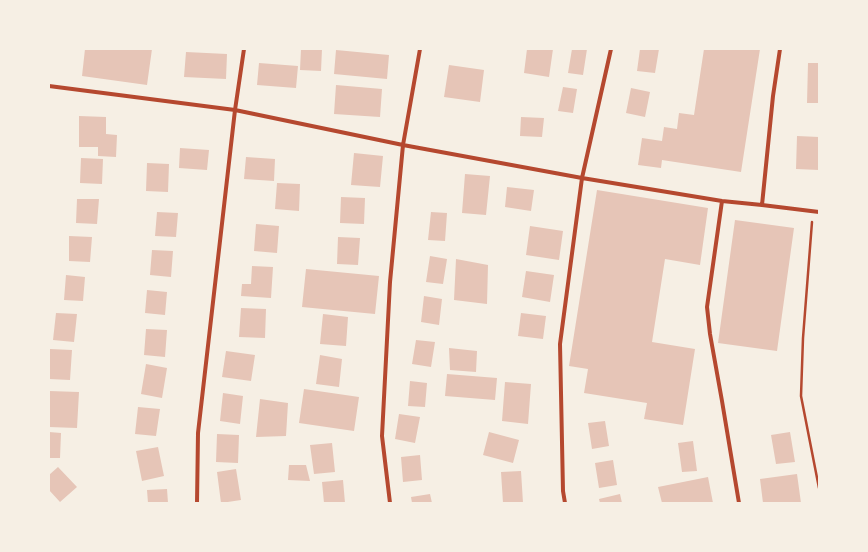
<!DOCTYPE html>
<html>
<head>
<meta charset="utf-8">
<style>
  body { margin:0 }
  #map { position:relative; width:868px; height:552px; overflow:hidden; background:#f6efe4; font-family:"Titillium Web",sans-serif }
  canvas { display:block }
  .frame { position:absolute; inset:0; border:50px solid #f6efe4; pointer-events:none }
</style>
</head>
<body>
<div id="map">
<canvas width="868" height="552"></canvas>
<div class="frame"></div>
</div>
<script>
const g = document.querySelector('canvas').getContext('2d');
g.lineJoin = 'round';
function paint(path, color) { g.fillStyle = color; g.fill(path, 'evenodd'); }
const toPath = rows => new Path2D(rows.map(r => 'M' + r).join(''));
function stroke(path, color, width, dash) { g.strokeStyle = color; g.lineWidth = width; g.lineCap = dash ? 'butt' : 'round'; g.setLineDash(dash || []); g.stroke(path); }
const building = toPath([
  [85,49,152,49,147,85,82,76],
  [301,49,322,49,321,71,300,70],
  [527,49,553,49,549,77,524,73],
  [572,49,587,49,583,75,568,73],
  [640,49,659,49,655,73,637,71],
  [704,49,760,49,741,172,662,160,661,168,638,165,642,138,662,141,664,127,677,129,679,113,694,115],
  [336,50,389,55,387,79,334,74],
  [186,52,227,54,226,79,184,77],
  [259,63,298,66,296,88,257,85],
  [808,63,819,63,819,103,807,103],
  [449,65,484,70,480,102,444,97],
  [336,85,382,89,380,117,334,114],
  [563,87,577,89,573,113,558,111],
  [631,88,650,92,645,117,626,113],
  [79,116,106,117,106,134,117,135,116,157,98,156,98,147,79,147],
  [521,117,544,118,542,137,520,136],
  [797,136,819,137,819,170,796,169],
  [180,148,209,150,207,170,179,168],
  [354,153,383,156,380,187,351,185],
  [246,157,275,159,274,181,244,179],
  [81,158,103,159,102,184,80,183],
  [147,163,169,164,168,192,146,191],
  [465,174,490,176,486,215,462,213],
  [277,183,300,184,299,211,275,209],
  [507,187,534,190,531,211,505,207],
  [597,190,708,208,700,265,665,259,652,342,695,349,683,425,644,419,647,403,584,393,588,369,569,366],
  [341,197,365,198,364,224,340,223],
  [77,199,99,199,97,224,76,223],
  [157,212,178,213,176,237,155,236],
  [431,212,447,213,445,241,428,240],
  [735,220,794,228,777,351,718,343],
  [256,224,279,226,277,253,254,251],
  [530,226,563,231,559,260,526,255],
  [69,236,92,237,90,262,69,261],
  [338,237,360,238,358,265,337,264],
  [152,250,173,251,171,277,150,275],
  [430,256,447,259,443,284,426,282],
  [456,259,488,265,487,304,454,300],
  [252,266,273,267,271,298,241,296,242,284,251,284],
  [306,269,379,276,375,314,302,307],
  [526,271,554,275,550,302,522,297],
  [66,275,85,277,83,301,64,300],
  [147,290,167,292,165,315,145,313],
  [424,296,442,299,439,325,421,322],
  [241,308,266,309,265,338,239,337],
  [56,313,77,314,74,342,53,340],
  [521,313,546,316,543,339,518,336],
  [323,314,348,317,346,346,320,344],
  [146,329,167,330,165,357,144,355],
  [416,340,435,342,431,367,412,364],
  [449,348,477,351,476,372,450,370],
  [50,349,72,350,70,380,49,379],
  [226,351,255,355,251,381,222,377],
  [320,355,342,359,339,387,316,384],
  [146,364,167,368,162,398,141,394],
  [447,374,497,378,495,400,445,396],
  [410,381,427,383,425,407,408,406],
  [505,382,531,384,528,424,502,421],
  [304,389,359,397,354,431,299,423],
  [49,391,79,392,77,428,49,427],
  [223,393,243,396,240,424,220,421],
  [260,399,288,403,286,436,256,437],
  [138,407,160,409,156,436,135,434],
  [399,414,420,417,415,443,395,439],
  [605,421,609,446,592,449,588,423],
  [49,432,61,433,60,458,49,458],
  [489,432,519,440,513,463,483,455],
  [790,432,795,462,776,464,771,435],
  [217,434,239,435,238,463,216,462],
  [693,441,697,471,682,472,678,443],
  [332,443,335,472,314,474,310,445],
  [158,447,164,476,142,481,136,451],
  [420,455,422,480,403,482,401,457],
  [613,460,617,485,599,488,595,463],
  [289,465,306,465,310,481,288,480],
  [58,467,77,487,60,502,49,490,49,475],
  [236,469,241,500,221,503,217,472],
  [521,471,523,503,503,503,501,472],
  [797,474,801,503,763,503,760,479],
  [708,477,713,503,662,503,658,487],
  [343,480,345,503,324,503,322,482],
  [167,489,168,503,148,503,147,490],
  [430,494,432,503,412,503,411,497],
  [620,494,622,503,600,503,599,499]
]);
const path = toPath([
  [812,222,803,338,801,396,819,488]
]);
const minor = toPath([
  [49,86,235,110,403,145,582,178,722,201,762,205,819,212],
  [722,201,707,307,710,334,722,401,739,503],
  [762,205,773,96,780,49],
  [197,503,198,433,235,110,244,49],
  [390,503,382,436,390,282,403,145,420,49],
  [565,503,563,491,560,344,582,178,611,49]
]);
paint(building, '#e6c5b7');
stroke(path, '#b5482f', 2.5);
stroke(minor, '#b5482f', 4);
</script>
</body>
</html>
